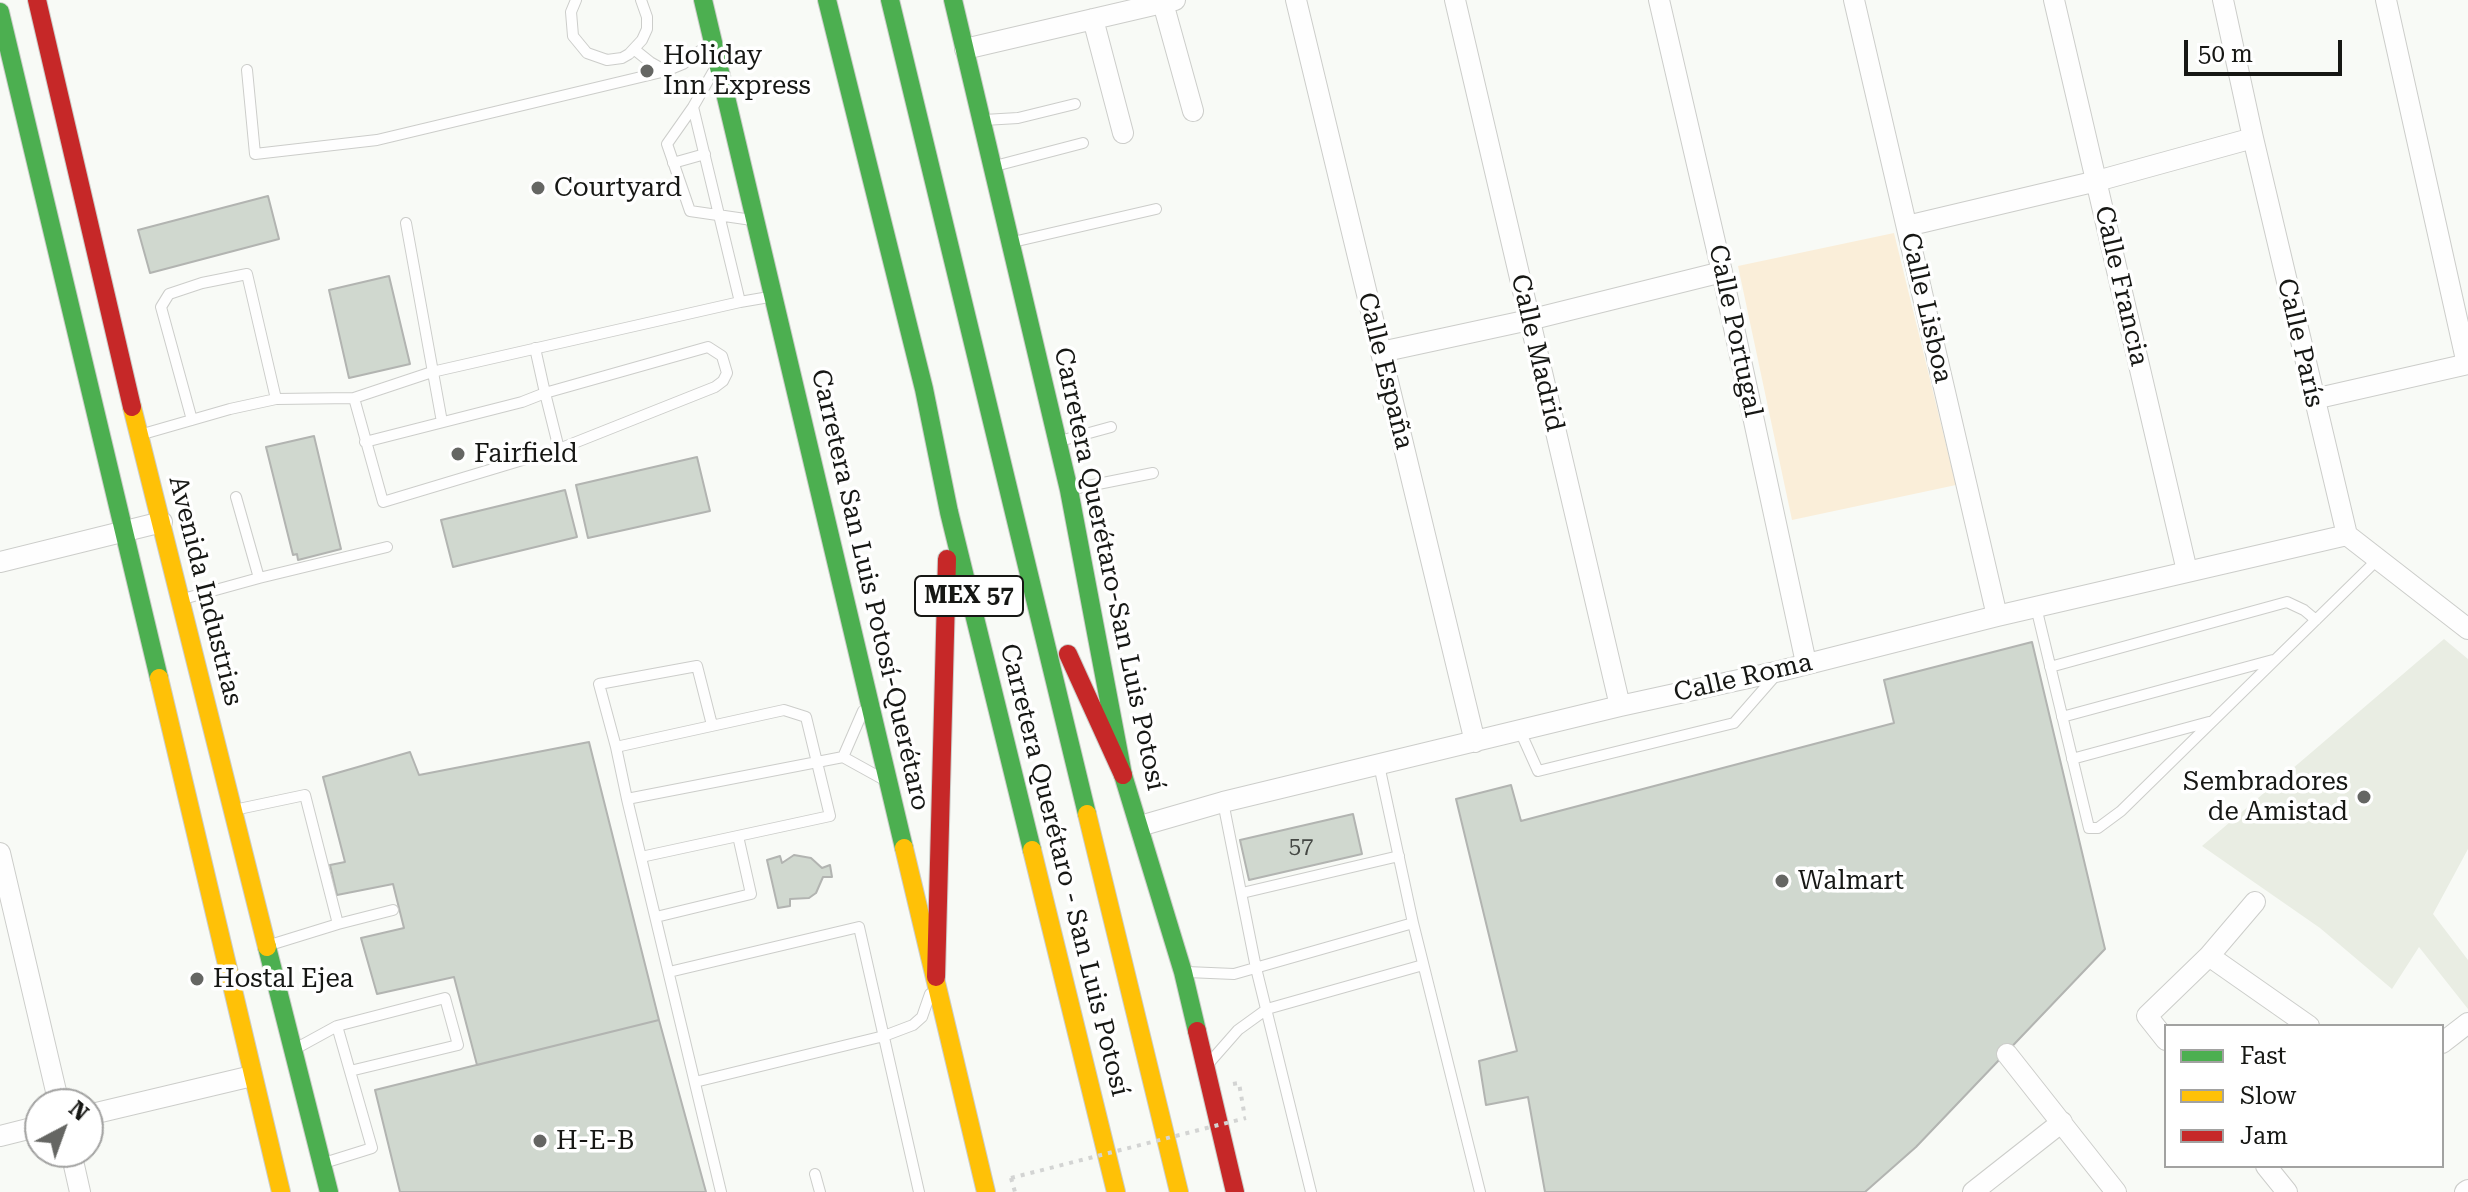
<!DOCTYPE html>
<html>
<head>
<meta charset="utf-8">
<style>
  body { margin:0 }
  #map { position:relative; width:2468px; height:1192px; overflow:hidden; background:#f8faf6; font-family:"Roboto Serif",serif }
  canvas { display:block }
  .legend { position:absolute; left:2164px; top:1024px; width:280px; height:144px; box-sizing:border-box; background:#fff; border:2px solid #a2a2a1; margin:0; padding:10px 14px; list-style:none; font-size:24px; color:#161714 }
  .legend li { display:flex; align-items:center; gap:16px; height:40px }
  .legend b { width:40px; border:2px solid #a2a2a1 }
  .north { position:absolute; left:24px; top:1088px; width:80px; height:80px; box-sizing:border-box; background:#fff; border:2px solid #a2a2a1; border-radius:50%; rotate:41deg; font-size:22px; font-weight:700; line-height:32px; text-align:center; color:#161714 }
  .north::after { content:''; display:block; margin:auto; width:28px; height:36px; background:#656663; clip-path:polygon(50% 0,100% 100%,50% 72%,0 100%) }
  .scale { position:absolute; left:2184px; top:40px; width:158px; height:36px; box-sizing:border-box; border:4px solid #161714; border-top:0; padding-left:10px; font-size:24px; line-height:28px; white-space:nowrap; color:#161714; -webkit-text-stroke:6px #fff; paint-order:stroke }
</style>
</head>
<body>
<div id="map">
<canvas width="2468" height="1192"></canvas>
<ul class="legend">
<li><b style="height:10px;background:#4caf50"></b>Fast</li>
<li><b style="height:10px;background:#ffc107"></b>Slow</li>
<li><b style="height:10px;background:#c62828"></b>Jam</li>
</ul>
<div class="north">N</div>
<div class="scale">50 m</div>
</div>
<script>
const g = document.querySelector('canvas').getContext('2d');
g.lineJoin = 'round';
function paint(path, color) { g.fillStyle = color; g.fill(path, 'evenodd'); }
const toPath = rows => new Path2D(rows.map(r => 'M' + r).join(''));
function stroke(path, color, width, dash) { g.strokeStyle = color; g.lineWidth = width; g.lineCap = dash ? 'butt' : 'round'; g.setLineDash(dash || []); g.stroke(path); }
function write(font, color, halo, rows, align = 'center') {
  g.font = font + ' "Roboto Serif",serif'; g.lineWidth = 7; g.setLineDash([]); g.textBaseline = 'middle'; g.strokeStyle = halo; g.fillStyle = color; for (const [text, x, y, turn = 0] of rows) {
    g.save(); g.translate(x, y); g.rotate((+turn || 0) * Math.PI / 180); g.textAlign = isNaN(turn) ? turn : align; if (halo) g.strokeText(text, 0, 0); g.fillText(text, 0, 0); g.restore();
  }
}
const built = toPath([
  [2444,639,2468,659,2468,849,2433,914,2468,960,2468,1009,2419,947,2392,989,2320,928,2202,846]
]);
const green = toPath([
  [1894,233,1956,485,1792,520,1738,266]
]);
const building = toPath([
  [268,196,279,239,150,273,138,230,268,196],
  [389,276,410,364,349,378,329,290,389,276],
  [314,436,341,549,298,560,297,554,293,555,266,447,314,436],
  [697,457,710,511,588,538,576,485,697,457],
  [565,490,577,537,453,567,441,520,565,490],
  [2032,642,2105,949,1916,1147,1865,1192,1545,1192,1528,1097,1486,1105,1479,1061,1517,1051,1456,799,1511,785,1521,821,1894,723,1884,680,2032,642],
  [589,742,659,1020,477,1065,454,977,377,994,361,938,404,928,393,884,337,895,330,865,345,862,323,777,410,752,419,775,589,742],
  [1353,814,1362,854,1249,880,1240,840,1353,814],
  [794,855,811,858,822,868,830,865,832,877,823,877,816,893,809,898,790,899,790,906,778,908,767,860,780,856,782,863,794,855],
  [659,1020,706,1192,400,1192,375,1090,659,1020]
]);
const path = toPath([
  [1233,1084,1239,1083,1244,1112],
  [1011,1178,1015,1192]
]);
const lane = toPath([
  [576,0,571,12,573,36,587,53,607,60,622,58,629,54,642,40,647,29,647,17,641,0],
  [635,50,650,62,666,71,683,64,709,44],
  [247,70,255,154,377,140,666,71],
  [713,72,693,107,667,144,690,211,752,220],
  [693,107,740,302,769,297],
  [984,120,1018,118,1075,104],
  [673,163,705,154],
  [995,166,1083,143],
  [406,223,442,422],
  [1013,242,1156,209],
  [354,398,383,502,559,449],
  [192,420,161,307,169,294,202,283,247,274,276,399],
  [143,434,230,409,276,399,354,398,432,372,740,302],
  [1060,441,1111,427],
  [365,442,522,402,545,393,708,347,722,356,727,373,723,381,715,387,559,449,545,393,535,348],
  [1073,489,1153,473],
  [236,497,259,578],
  [183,599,259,578,387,547],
  [2036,607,2089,828,2098,828,2121,811,2378,559],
  [2050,667,2287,602,2304,610,2316,620],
  [2062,717,2273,660],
  [1520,731,1538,771,1734,723,1776,675],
  [616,747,627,799],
  [843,757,863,711],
  [2072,759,2209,722],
  [1379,765,1413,923],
  [1223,802,1256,968,1311,1192],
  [234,810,305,795,338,924,270,945],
  [641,857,830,816,806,717,784,710,616,747,599,684,697,666,712,725],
  [1242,893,1399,856],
  [656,917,751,894,738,836],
  [338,924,393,910],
  [669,972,859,927,919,1192],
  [1187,972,1234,974,1413,923,1480,1192],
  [337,1026,445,998,458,1045,350,1071],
  [295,1049,337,1026,372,1148,324,1163],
  [1209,1063,1238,1030,1267,1009,1423,965],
  [695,1082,884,1036,913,1025,922,1017,930,994],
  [815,1174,820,1192],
  [721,1192,627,799,843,757,881,778]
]);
const street = toPath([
  [1296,0,1475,742],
  [1455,0,1620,706],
  [1659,0,1722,272,1806,663],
  [1854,0,1997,616],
  [2054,0,2187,571],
  [2223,0,2253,138,2347,535,2468,629],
  [2386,0,2467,364],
  [1163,3,1193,111],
  [1093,19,1123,133],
  [965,49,1175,0],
  [1907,226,2097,181,2253,138],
  [1381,352,1529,320,1722,272],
  [2314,399,2468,364],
  [0,562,162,522],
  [1140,826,1223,802,1620,706,1780,671,1997,616,2347,535],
  [0,853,59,1104],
  [2209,956,2309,1026],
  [2166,1040,2147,1016,2209,956,2255,902],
  [2442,1043,2468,1023],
  [2007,1054,2116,1192],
  [88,1115,252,1076],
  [0,1136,40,1126],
  [71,1152,80,1192],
  [2266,1166,2287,1192],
  [1973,1192,2062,1122],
  [2465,1192,2468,1190]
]);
const fast = toPath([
  [703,0,904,848],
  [827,0,924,389,949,512,1032,850],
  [890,0,1087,814],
  [953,0,1069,490,1123,775,1183,972,1197,1031],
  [0,12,159,678],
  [267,947,329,1192]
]);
const slow = toPath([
  [132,407,267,947],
  [159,678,281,1192],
  [1087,814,1179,1192],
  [904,848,986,1192],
  [1032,850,1116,1192]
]);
const jam = toPath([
  [37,0,132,407],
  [1068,654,1123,775],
  [936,977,947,559],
  [1197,1031,1235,1192]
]);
const pathBridge = toPath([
  [1011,1178,1246,1118]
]);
const markers = [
  [647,71,8,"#656663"],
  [538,188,8,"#656663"],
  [458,454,8,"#656663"],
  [2364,797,8,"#656663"],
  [1782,881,8,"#656663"],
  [197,979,8,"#656663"],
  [540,1141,8,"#656663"]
];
const numberNames = [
  ["57",1301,847]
];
const shields = [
  [969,596,108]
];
const shieldNames = [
  ["MEX 57",969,596]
];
const poiNames = [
  ["Holiday",663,56],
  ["Inn Express",663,86],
  ["Courtyard",554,188],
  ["Fairfield",474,454],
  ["Sembradores",2348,782,"right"],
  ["de Amistad",2348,812,"right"],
  ["Walmart",1798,881],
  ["Hostal Ejea",213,979],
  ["H-E-B",556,1141]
];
const streetNames = [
  ["Calle Francia",2121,286,77],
  ["Calle Lisboa",1926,308,77],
  ["Calle Portugal",1735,331,78],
  ["Calle París",2300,343,77],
  ["Calle Madrid",1537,353,77],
  ["Calle España",1385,371,76],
  ["Carretera Querétaro-San Luis Potosí",1109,569,78],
  ["Carretera San Luis Potosí-Querétaro",870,590,77],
  ["Avenida Industrias",205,591,76],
  ["Calle Roma",1743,678,-13],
  ["Carretera Querétaro - San Luis Potosí",1064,870,76]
];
paint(built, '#e9ede3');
paint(green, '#faeed9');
paint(building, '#d0d8cf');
stroke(building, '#b2b4b1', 2);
stroke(lane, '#cccdca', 12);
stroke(street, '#cccdca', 22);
stroke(fast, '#cccdca', 20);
stroke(slow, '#cccdca', 20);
stroke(jam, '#cccdca', 20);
stroke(path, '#d3d4d3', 4, [4, 6]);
stroke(lane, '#fefefe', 10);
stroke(street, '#fefefe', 20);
stroke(fast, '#4caf50', 18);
stroke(slow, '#ffc107', 18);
stroke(jam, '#c62828', 18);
stroke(pathBridge, '#d3d4d3', 4, [4, 6]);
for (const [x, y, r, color] of markers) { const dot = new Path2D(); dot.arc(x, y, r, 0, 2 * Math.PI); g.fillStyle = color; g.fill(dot); stroke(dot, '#fff', 3); }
write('22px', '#444743', null, numberNames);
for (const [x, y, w] of shields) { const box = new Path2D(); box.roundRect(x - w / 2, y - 20, w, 40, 6); g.fillStyle = '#fff'; g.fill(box); stroke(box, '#161714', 2); }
write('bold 24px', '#161714', null, shieldNames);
write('26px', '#161714', '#fff', poiNames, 'left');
write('26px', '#161714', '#fff', streetNames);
</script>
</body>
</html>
